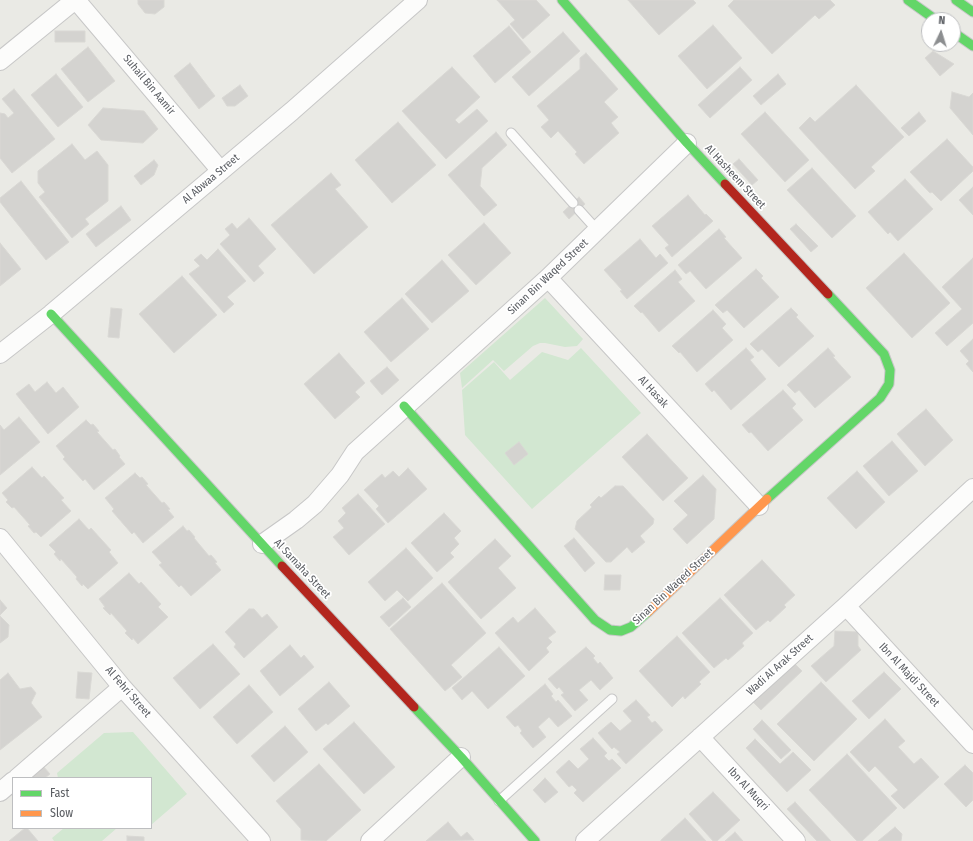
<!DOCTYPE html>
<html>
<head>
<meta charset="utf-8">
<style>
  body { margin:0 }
  #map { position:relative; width:973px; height:841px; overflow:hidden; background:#eaeae5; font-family:"Fira Sans Condensed",sans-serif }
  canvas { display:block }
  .legend { position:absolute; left:12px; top:777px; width:140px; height:52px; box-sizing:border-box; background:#fff; border:1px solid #bdbec0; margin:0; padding:5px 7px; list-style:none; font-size:12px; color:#5a5d62 }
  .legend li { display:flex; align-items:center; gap:8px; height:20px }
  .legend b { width:20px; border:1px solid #bdbec0 }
  .north { position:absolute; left:921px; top:12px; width:40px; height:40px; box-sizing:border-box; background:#fff; border:1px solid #bdbec0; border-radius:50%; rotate:4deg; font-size:11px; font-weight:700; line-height:16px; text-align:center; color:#5a5d62 }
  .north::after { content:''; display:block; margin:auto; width:14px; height:18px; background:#8c8e90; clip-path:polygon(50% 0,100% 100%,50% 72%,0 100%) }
</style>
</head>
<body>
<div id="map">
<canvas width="973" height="841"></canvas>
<ul class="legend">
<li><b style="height:5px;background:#63d668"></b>Fast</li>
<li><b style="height:5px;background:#ff974d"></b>Slow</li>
</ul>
<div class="north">N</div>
</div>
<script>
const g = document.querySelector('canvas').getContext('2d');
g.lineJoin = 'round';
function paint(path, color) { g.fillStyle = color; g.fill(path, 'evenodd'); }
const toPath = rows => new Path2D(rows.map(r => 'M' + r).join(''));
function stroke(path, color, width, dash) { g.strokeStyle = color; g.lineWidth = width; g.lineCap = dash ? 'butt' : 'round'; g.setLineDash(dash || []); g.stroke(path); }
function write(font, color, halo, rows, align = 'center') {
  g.font = font + ' "Fira Sans Condensed",sans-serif'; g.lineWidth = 3.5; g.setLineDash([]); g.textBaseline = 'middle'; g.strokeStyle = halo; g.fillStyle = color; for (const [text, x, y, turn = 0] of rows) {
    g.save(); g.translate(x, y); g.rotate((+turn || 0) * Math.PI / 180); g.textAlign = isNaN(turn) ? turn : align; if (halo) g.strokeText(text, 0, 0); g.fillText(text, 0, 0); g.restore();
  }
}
const green = toPath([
  [545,298,583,339,577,346,565,347,545,343,540,343,533,346,504,371,493,360,462,388,460,373],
  [581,348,641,413,532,509,465,435,462,390,494,362,510,380,542,352,568,360],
  [133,732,187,794,151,825,151,778,58,778,57,773,104,733],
  [64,828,117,828,102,841,54,841,52,838]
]);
const building = toPath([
  [138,0,164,0,164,7,155,14,145,13,138,4,138,0],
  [497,0,536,0,550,15,523,39,510,24,515,20,497,0],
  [628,0,693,0,696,3,659,35,628,0],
  [734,0,830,0,835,5,819,19,815,15,772,54,728,6,734,0],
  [713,25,742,58,707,89,678,56,713,25],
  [509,26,531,52,495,83,473,56,509,26],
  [55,31,85,31,85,42,55,42,55,31],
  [563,32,580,51,529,96,512,77,563,32],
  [88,47,115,81,88,102,61,69,88,47],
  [933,51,954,64,940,76,925,58,933,51],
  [586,53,618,89,604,102,618,117,611,123,619,133,584,164,575,154,577,152,558,131,551,138,541,127,549,120,537,106,580,69,580,58,586,53],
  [190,63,215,96,199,109,174,76,190,63],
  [452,67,480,97,455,120,459,124,477,109,488,121,446,159,402,111,452,67],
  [740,67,752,80,710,118,698,105,740,67],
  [56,74,83,107,58,127,31,95,56,74],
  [778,74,786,84,761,105,753,96,778,74],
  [240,85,248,96,235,106,227,106,222,98,240,85],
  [856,85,904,137,871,167,875,171,855,189,799,128,810,117,815,122,856,85],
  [14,89,55,139,12,173,0,158,0,113,5,114,8,118,14,113,2,99,14,89],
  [952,92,969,97,973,93,973,135,950,108,952,92],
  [103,108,144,111,158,129,143,143,101,140,88,125,103,108],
  [765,112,809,160,785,182,741,134,765,112],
  [919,112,926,121,909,136,901,128,919,112],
  [398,122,436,165,392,203,355,160,398,122],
  [496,132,507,145,482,168,480,186,497,205,484,216,448,175,496,132],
  [947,139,973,167,973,171,941,201,932,192,930,193,910,172,947,139],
  [72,144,85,160,97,151,108,165,108,201,85,219,89,224,72,238,39,197,45,192,38,183,38,171,72,144],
  [739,159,758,180,752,185,733,164,739,159],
  [154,160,158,165,154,175,141,185,134,176,154,160],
  [812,168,856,216,832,238,787,190,812,168],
  [331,173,341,185,335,189,368,227,314,274,271,225,331,173],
  [905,179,933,209,898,241,890,232,888,234,868,212,905,179],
  [21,181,69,242,46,260,0,202,0,198,21,181],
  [973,187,973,215,959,200,973,187],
  [688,195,705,215,706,214,713,221,672,257,665,248,669,245,652,226,688,195],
  [579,197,585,204,569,219,563,212,579,197],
  [121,206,131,220,96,247,86,234,121,206],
  [249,218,276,249,258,266,264,273,254,282,220,244,230,235,225,229,232,223,237,229,249,218],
  [484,223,511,253,476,285,448,255,484,223],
  [796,224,818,246,811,252,790,229,796,224],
  [719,229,726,237,724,238,742,258,706,289,690,271,686,274,678,265,719,229],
  [640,239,656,258,660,254,668,263,627,299,620,291,622,290,604,270,640,239],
  [0,243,21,269,0,286,0,243],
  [218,249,246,281,227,297,234,304,224,313,189,274,200,266,194,260,201,254,207,260,218,249],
  [904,253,950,303,912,338,866,288,904,253],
  [973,258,973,323,947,346,935,333,962,309,942,287,973,258],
  [442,260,469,291,432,323,405,294,442,260],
  [756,269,763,276,761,278,779,297,744,328,727,310,723,313,715,305,756,269],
  [675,270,682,279,678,282,695,301,659,332,642,312,641,313,634,306,675,270],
  [182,276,217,315,174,353,139,314,182,276],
  [402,298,429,329,391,362,364,332,402,298],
  [111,308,122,309,119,338,108,337,111,308],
  [791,308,798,315,796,317,814,336,779,367,762,349,758,352,750,344,791,308],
  [713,310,726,324,722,328,733,340,697,372,680,352,679,353,672,346,713,310],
  [973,339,973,372,966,364,969,361,960,351,973,339],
  [746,348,754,357,750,360,766,379,731,410,714,390,712,392,705,384,746,348],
  [828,348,835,356,833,357,851,377,815,408,799,390,795,393,787,385,828,348],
  [339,353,365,383,355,392,360,397,335,419,304,384,339,353],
  [387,367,399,380,382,395,370,381,387,367],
  [47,382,56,393,63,387,79,407,48,434,16,394,29,384,35,392,47,382],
  [783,390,796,404,792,408,803,420,768,451,751,432,749,433,742,425,783,390],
  [926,409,953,440,925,466,897,434,926,409],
  [19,417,40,442,0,475,0,425,4,430,19,417],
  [86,420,91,425,93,424,99,431,97,432,113,450,115,449,120,456,119,457,125,464,94,490,85,479,83,481,63,459,65,457,56,446,86,420],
  [647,434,688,478,663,501,622,457,647,434],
  [892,441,918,471,889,496,863,466,892,441],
  [519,442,528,454,514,465,505,453,519,442],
  [32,467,42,478,44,476,64,498,61,500,71,511,41,537,36,532,34,533,28,526,30,525,14,507,12,508,6,502,8,500,2,493,32,467],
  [408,468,427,489,388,523,376,509,379,506,364,490,382,474,385,478,393,471,399,477,408,468],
  [857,471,885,502,856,529,827,498,857,471],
  [135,473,140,478,142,477,148,484,146,485,162,503,164,502,170,509,168,510,174,517,143,543,134,532,132,534,112,511,114,509,105,498,135,473],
  [703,475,716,489,714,519,687,544,673,529,688,515,674,501,703,475],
  [615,486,623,486,654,519,653,524,640,536,645,542,632,553,627,547,611,562,606,562,575,529,577,521,592,507,590,505,599,496,601,498,615,486],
  [358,494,385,524,349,555,333,537,344,528,338,521,346,513,342,508,358,494],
  [444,513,461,531,454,538,459,544,450,553,454,557,437,572,411,543,444,513],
  [79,519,89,530,91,528,111,550,109,552,118,563,88,589,83,584,82,586,76,579,77,577,61,559,60,561,54,554,56,552,49,545,79,519],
  [183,526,187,531,189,530,195,537,194,538,209,556,211,555,217,562,215,563,221,570,191,596,181,585,179,587,159,565,162,563,152,552,183,526],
  [574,538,595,563,585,572,564,546,574,538],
  [495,539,511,556,498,568,516,588,481,619,448,582,495,539],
  [406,548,433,578,408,601,397,590,385,601,368,582,406,548],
  [762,560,795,595,784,605,786,607,770,622,768,620,756,630,724,595,762,560],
  [129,573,139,584,141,582,161,604,158,607,168,617,138,644,133,638,132,640,125,633,127,631,111,613,110,615,103,608,105,607,99,599,129,573],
  [605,575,621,575,620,590,604,590,605,575],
  [442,583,486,633,451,665,462,677,445,691,390,629,442,583],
  [403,598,411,607,389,627,380,617,403,598],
  [720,598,753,633,742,643,744,646,728,660,726,658,714,668,682,633,720,598],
  [0,600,7,608,0,615,0,600],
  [535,608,556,632,548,638,552,642,546,648,549,652,529,671,495,633,513,617,518,623,535,608],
  [249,609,254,609,262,618,267,614,278,627,244,658,234,647,236,644,225,632,249,609],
  [0,616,9,625,8,637,0,643,0,616],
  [835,631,858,632,858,646,861,650,826,682,811,666,834,646,835,631],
  [677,636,710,672,699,682,701,684,685,699,683,696,672,707,639,671,677,636],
  [213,644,240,674,200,709,173,678,213,644],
  [290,645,301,658,304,655,314,667,280,696,260,671,290,645],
  [499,647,525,676,488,709,472,691,462,700,452,688,499,647],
  [586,647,595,656,593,658,598,664,600,662,613,678,600,690,591,680,579,690,588,700,575,711,561,695,564,693,559,687,557,689,548,679,586,647],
  [795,664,802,671,761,710,753,702,795,664],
  [78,672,92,673,89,699,76,698,78,672],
  [884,672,901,689,869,719,852,701,884,672],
  [8,673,20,689,31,687,36,693,31,703,42,717,0,750,0,680,8,673],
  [329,682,350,706,328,725,326,723,316,731,298,709,329,682],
  [821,682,857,719,814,761,777,724,821,682],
  [545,684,553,694,551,696,556,702,558,700,572,716,558,727,549,717,538,727,546,737,533,748,520,733,522,731,518,725,515,727,506,717,545,684],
  [249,685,273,712,237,744,213,717,249,685],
  [636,700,650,715,647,717,652,723,655,721,663,730,626,764,617,754,620,752,614,747,612,749,598,733,611,722,620,731,632,721,623,711,636,700],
  [885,719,905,741,898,747,914,764,921,758,939,777,904,809,891,796,898,790,875,766,869,772,850,752,885,719],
  [762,720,791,750,781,759,753,729,762,720],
  [354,722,395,767,364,794,323,749,354,722],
  [285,726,308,752,274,782,251,756,285,726],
  [593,738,607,753,604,756,609,761,612,759,621,768,583,802,574,793,577,790,572,785,569,787,556,772,569,760,578,769,589,759,580,749,593,738],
  [755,739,780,764,793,752,811,770,787,792,746,748,755,739],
  [847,754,897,808,862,841,857,841,809,790,847,754],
  [319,764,361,810,326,841,301,840,301,829,276,801,319,764],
  [965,765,973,773,973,800,966,807,944,784,965,765],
  [43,766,50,774,45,778,29,778,43,766],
  [545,778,558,792,545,803,533,790,545,778],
  [713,792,740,820,717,841,713,841,689,814,713,792],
  [795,802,831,841,817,841,787,809,795,802],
  [685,818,706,841,661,841,661,840,685,818],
  [448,822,461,837,467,832,474,840,426,841,448,822],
  [895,827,902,834,901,841,878,841,895,827],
  [25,828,27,828,38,841,9,841,25,828],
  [735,832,743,841,725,841,735,832],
  [127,836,144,837,144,841,127,841,127,836]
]);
const lane = toPath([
  [511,133,573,203],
  [579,210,597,230],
  [499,801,612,699]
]);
const street = toPath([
  [76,0,221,171],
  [0,61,75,0],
  [548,278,759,506],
  [0,354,51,314,292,111,418,0],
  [0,538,122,687,261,841],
  [262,544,296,520,315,504,340,475,355,452,548,278,687,143],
  [846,606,973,744],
  [700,737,796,841],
  [17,778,122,687],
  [0,792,13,781],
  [370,841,461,757],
  [585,841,846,606,973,488]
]);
const fast = toPath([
  [562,0,687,143,725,184],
  [908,0,936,20],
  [956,0,973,12],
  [953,32,973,46],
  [51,314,282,566],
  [404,406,595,620,610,630,621,631,631,627,648,612],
  [767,499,880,398,889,384,890,370,884,354,828,294],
  [414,707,461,757,535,841]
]);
const slow = toPath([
  [648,612,767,499]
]);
const jam = toPath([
  [725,184,828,294],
  [282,566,414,707]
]);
const streetNames = [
  ["Suhail Bin Aamir",149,85,50],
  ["Al Hasheem Street",735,177,47],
  ["Al Abwaa Street",211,179,-40],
  ["Sinan Bin Waqed Street",548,277,-43],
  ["Al Hasak",653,392,47],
  ["Al Samaha Street",302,569,47],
  ["Sinan Bin Waqed Street",673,587,-43],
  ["Wadi Al Arak Street",780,665,-42],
  ["Ibn Al Majdi Street",909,675,47],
  ["Al Fehri Street",128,692,49],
  ["Ibn Al Muqri",748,789,47]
];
paint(green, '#d2e7d1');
paint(building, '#d4d3d0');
stroke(building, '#d9d8d4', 1);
stroke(lane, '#c7c7c7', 11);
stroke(street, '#c7c7c7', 20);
stroke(fast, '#c8c8c8', 11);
stroke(slow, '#c8c8c8', 11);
stroke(jam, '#c8c8c8', 11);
stroke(lane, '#fcfcfb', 9);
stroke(street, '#fcfcfb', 18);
stroke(fast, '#63d668', 9);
stroke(slow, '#ff974d', 9);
stroke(jam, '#b3261e', 9);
write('11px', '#5a5d62', '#fff', streetNames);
</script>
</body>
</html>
